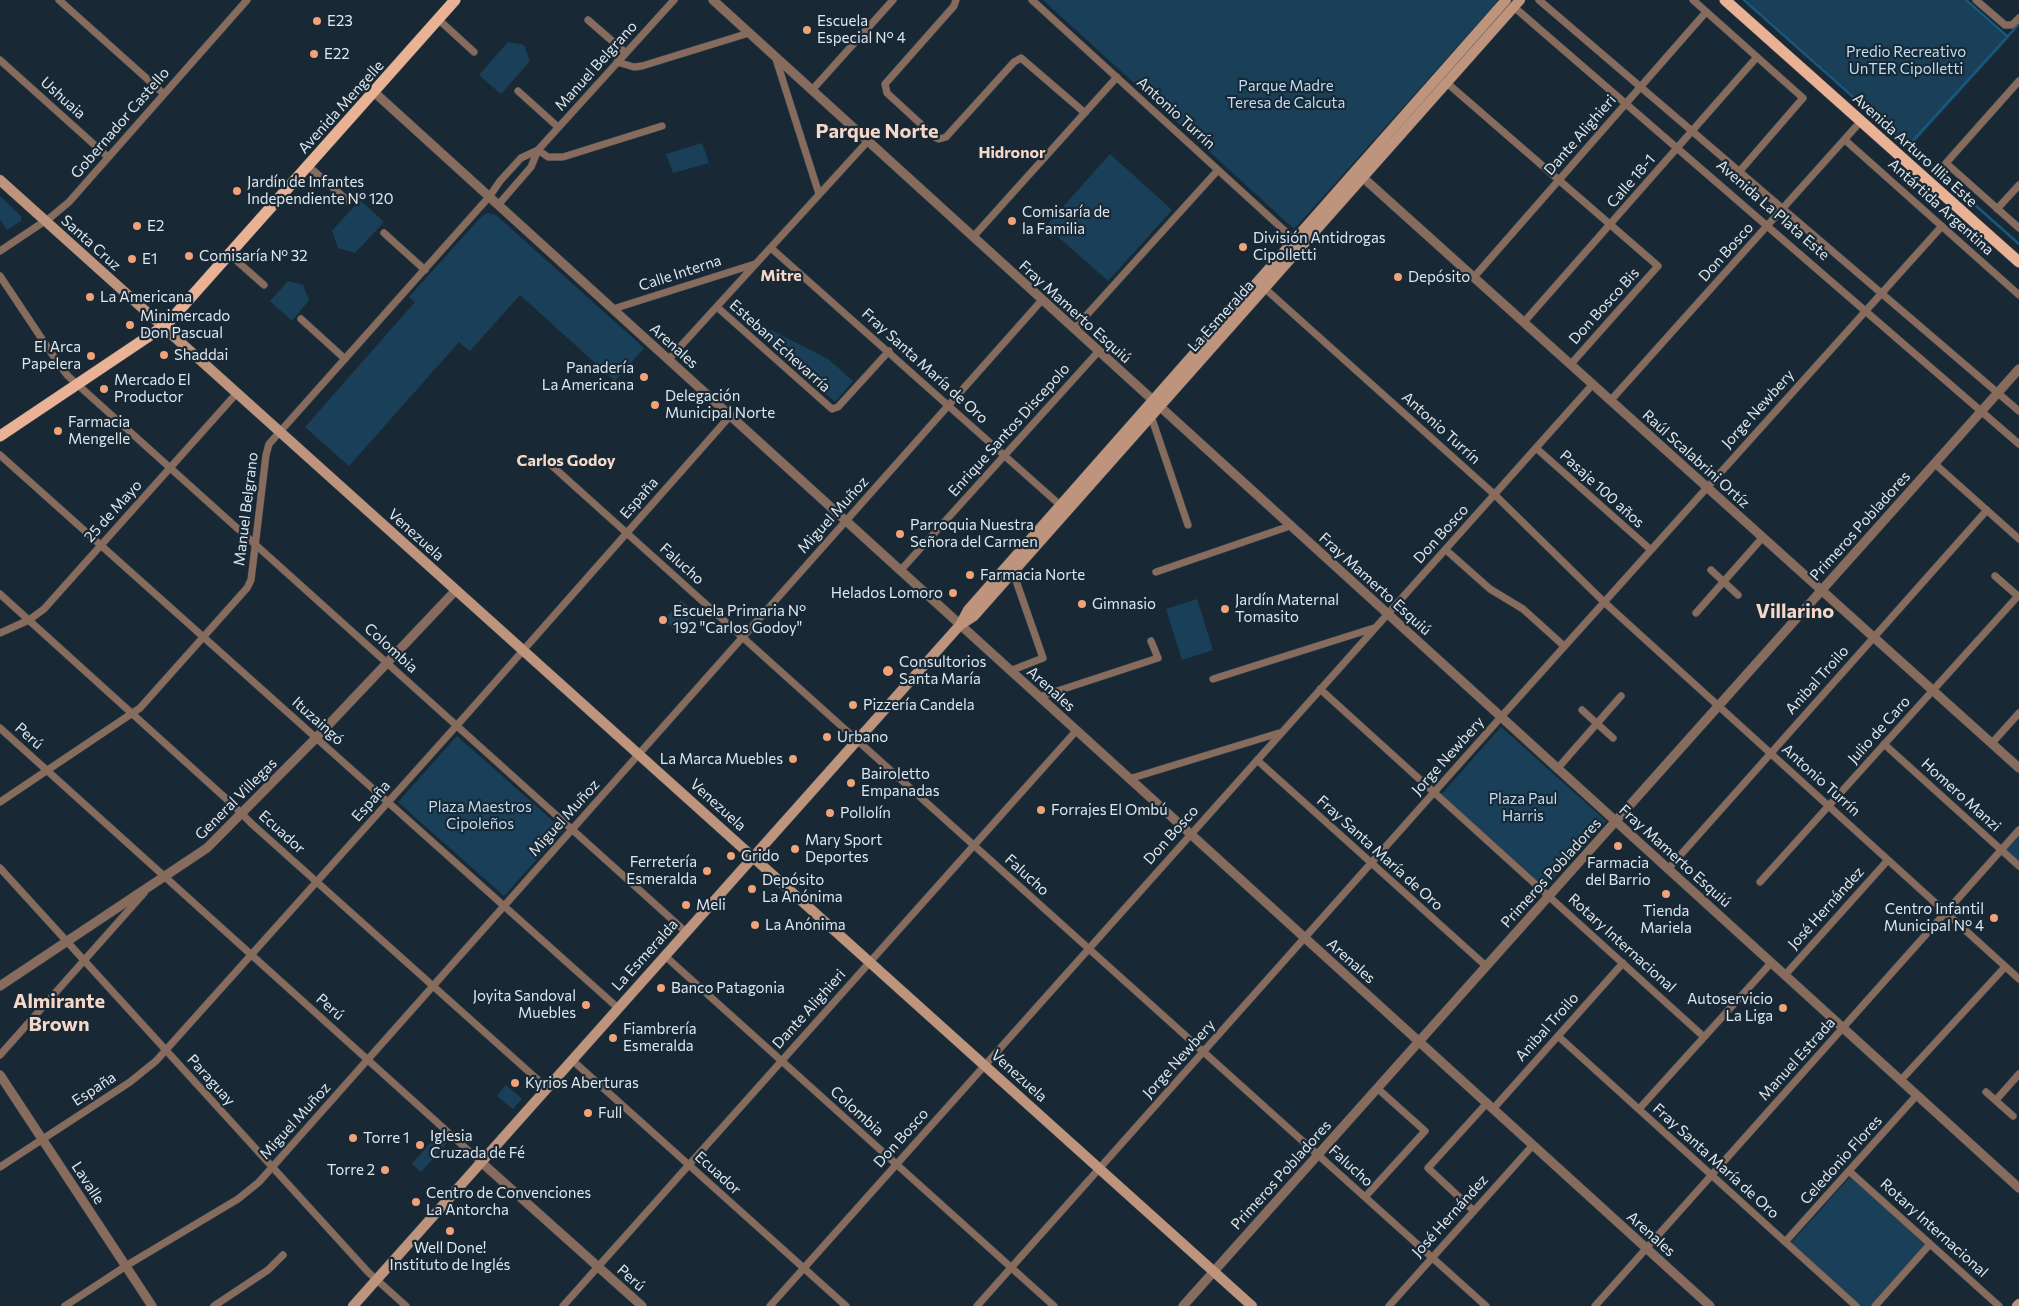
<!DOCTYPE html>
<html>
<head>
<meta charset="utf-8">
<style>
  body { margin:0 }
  canvas { display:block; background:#182834 }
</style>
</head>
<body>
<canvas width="2019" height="1306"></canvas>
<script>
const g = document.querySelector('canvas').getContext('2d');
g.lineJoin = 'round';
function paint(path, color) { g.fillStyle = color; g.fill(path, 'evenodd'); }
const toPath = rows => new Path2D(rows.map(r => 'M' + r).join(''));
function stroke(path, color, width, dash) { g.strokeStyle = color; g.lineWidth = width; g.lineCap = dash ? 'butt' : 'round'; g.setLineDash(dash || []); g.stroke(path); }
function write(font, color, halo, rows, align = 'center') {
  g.font = font + ' Commissioner,sans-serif'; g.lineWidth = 4.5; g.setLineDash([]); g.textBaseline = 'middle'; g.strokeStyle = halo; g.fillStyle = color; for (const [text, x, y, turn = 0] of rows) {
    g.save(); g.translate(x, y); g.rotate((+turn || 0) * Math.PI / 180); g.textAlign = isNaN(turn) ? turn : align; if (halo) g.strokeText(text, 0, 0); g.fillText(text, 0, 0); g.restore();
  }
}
const green = toPath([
  [1043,0,1497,0,1497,2,1297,226,1293,228],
  [1746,0,1964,0,2008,39,1911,146],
  [508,42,524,45,530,61,501,94,479,75],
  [702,143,709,163,673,173,666,154],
  [1110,154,1172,210,1108,281,1046,226],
  [0,196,21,216,21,221,7,230,0,219],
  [360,200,384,222,355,253,338,248,332,231],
  [488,213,496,215,644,348,615,381,520,295,470,351,459,342,349,466,305,427,415,302,409,297,482,216],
  [288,281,303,285,309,300,292,321,270,301],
  [757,323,828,359,853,381,835,402,753,328],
  [1197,599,1213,650,1182,660,1166,609],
  [681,600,695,612,677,632,664,620],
  [1501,727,1606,821,1544,889,1440,796],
  [457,736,563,830,504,896,398,802],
  [2019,830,2019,866,2001,850],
  [506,1085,522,1099,513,1109,497,1096],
  [438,1134,447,1143,421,1172,412,1164],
  [1850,1177,1926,1245,1871,1306,1857,1306,1789,1245]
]);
const stream = toPath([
  [1744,0,2019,244],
  [1966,0,2008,37],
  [1908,146,2019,24]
]);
const minor = toPath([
  [59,0,164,94],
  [956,0,954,6,885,84,887,93,936,138,939,139,946,137,1014,62,1021,58,1085,113],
  [1032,0,1298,243],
  [1539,0,2019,411],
  [1693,0,1803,98,1739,172],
  [1976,0,2005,25,2012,25,2019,18],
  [1514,7,2019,444],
  [438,19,474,52],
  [588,20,626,53],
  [775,56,819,194],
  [0,60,108,157],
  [617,62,634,67,642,66,749,33],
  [2019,81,1946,163,2019,228],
  [1447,83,1658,266,1571,364],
  [812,90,893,0],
  [518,91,558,127],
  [1845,140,2019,295],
  [538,150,548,157,563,157,662,126],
  [308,166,348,201],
  [498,205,531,167,538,150,674,0],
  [1997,209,2019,185],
  [384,233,425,270],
  [973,237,1117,77],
  [771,248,1060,505],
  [0,251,51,217,69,202,247,0],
  [229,254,264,285],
  [0,276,58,363,68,376,686,932],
  [1474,277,1706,12],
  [1261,285,1495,495,1604,602,2019,979],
  [717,307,832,409,838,407,889,351],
  [613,309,755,264],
  [301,319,345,359],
  [1524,322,1757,57],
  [1074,329,1218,170],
  [668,360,868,141],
  [1611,400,1861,121],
  [1151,416,1188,525],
  [1536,448,1651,550],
  [0,455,618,1008],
  [550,464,1486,1306],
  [1935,464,2019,539],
  [1446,550,1490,589,1523,609,1564,646],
  [1711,570,1738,595],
  [900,571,1098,352],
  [1156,572,1290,526],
  [1995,576,2019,597],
  [0,594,232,804,252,824,547,1088],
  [1696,613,1763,537],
  [0,633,29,620,44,609,236,394],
  [1010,671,1043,658,1013,572],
  [1213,679,1374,628],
  [1320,689,1704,1037],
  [1039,697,1158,658,1151,641],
  [1582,710,1613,738],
  [0,728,481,1162],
  [1992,743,2019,713],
  [1884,744,2019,866],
  [1257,760,1486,966],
  [1557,769,1621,696],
  [1129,779,1279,733],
  [0,802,140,708,247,588,251,580,266,455,269,444,489,197,500,181,521,158,538,150],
  [0,868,368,1272,406,1306],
  [1668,869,1987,510],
  [1760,882,2018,596],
  [665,956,1054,1306],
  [1785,975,1888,860],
  [1558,1036,1856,1306],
  [0,1055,144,893],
  [572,1060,846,1306],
  [1901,1080,2005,967],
  [1986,1092,2013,1116],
  [1996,1100,2019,1074],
  [1493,1109,1623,963],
  [1639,1109,1771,963],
  [0,1167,130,1082,156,1061,467,714,730,416],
  [1849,1171,1999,1306],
  [1365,1197,1425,1131,1377,1088],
  [1474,1211,1428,1168,1487,1103],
  [1785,1242,1917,1095],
  [65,1306,129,1264,238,1199,259,1182,1042,300],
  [214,1306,268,1270,283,1255],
  [563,1306,1076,731],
  [770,1306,1593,384],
  [977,1306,1501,717,1942,226],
  [1389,1306,1533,1145],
  [1595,1306,2019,830],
  [1875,1306,1930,1244]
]);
const tertiary = toPath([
  [713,0,2019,1188],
  [374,92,1710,1306],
  [1359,174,2019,768],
  [0,986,207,848,316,738,456,590],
  [0,1075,152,1306],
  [481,1162,642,1306],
  [1183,1306,2019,369]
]);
const secondary = toPath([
  [0,180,1252,1306],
  [960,625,968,610,1506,0],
  [353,1306,960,625,974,616,1520,0],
  [2017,1306,2019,1304]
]);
const primary = toPath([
  [1725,0,2019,262],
  [0,436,167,324,455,0]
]);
const markers = [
  [317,21,5,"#f0a279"],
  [807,30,5,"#f0a279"],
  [314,54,5,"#f0a279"],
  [237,191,5,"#f0a279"],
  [1012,221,5,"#f0a279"],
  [137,226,5,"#f0a279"],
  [1243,247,5,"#f0a279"],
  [189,256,5,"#f0a279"],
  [132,259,5,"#f0a279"],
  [1398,277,5,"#f0a279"],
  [90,297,5,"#f0a279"],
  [130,325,5,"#f0a279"],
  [164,355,5,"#f0a279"],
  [91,356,5,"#f0a279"],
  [644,377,5,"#f0a279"],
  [104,389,5,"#f0a279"],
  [655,405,5,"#f0a279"],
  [58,431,5,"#f0a279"],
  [900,534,5,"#f0a279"],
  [970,575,5,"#f0a279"],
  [953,593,5,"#f0a279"],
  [1082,604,5,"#f0a279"],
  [1225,609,5,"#f0a279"],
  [663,620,5,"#f0a279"],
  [888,671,6,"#f0a279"],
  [853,705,5,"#f0a279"],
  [827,737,5,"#f0a279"],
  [793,759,5,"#f0a279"],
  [851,783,5,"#f0a279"],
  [1041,810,5,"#f0a279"],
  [830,813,5,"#f0a279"],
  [1618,846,5,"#f0a279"],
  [795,849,5,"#f0a279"],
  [731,856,5,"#f0a279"],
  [707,871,5,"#f0a279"],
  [752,889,5,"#f0a279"],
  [1666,894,5,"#f0a279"],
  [686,905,5,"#f0a279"],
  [1994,918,5,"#f0a279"],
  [755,925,5,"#f0a279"],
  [661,988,5,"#f0a279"],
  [586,1005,5,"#f0a279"],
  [1783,1008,5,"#f0a279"],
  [613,1038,5,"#f0a279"],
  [515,1083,5,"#f0a279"],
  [588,1113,5,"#f0a279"],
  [353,1138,5,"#f0a279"],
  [420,1145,5,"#f0a279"],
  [385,1170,5,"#f0a279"],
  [416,1202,5,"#f0a279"],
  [450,1231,5,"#f0a279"]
];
const poiNames = [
  ["E23",327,21],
  ["Escuela",817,21],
  ["Especial N° 4",817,38],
  ["E22",324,54],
  ["Jardín de Infantes",247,182],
  ["Independiente N° 120",247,199],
  ["Comisaría de",1022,212],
  ["la Familia",1022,229],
  ["E2",147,226],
  ["División Antidrogas",1253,238],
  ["Cipolletti",1253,255],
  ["Comisaría Nº 32",199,256],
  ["E1",142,259],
  ["Depósito",1408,277],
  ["La Americana",100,297],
  ["Minimercado",140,316],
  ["Don Pascual",140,333],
  ["El Arca",81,347,"right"],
  ["Papelera",81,364,"right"],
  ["Shaddai",174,355],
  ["Panadería",634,368,"right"],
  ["La Americana",634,385,"right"],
  ["Mercado El",114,380],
  ["Productor",114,397],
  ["Delegación",665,396],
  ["Municipal Norte",665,413],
  ["Farmacia",68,422],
  ["Mengelle",68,439],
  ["Parroquia Nuestra",910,525],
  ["Señora del Carmen",910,542],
  ["Farmacia Norte",980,575],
  ["Helados Lomoro",943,593,"right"],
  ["Jardín Maternal",1235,600],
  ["Tomasito",1235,617],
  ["Gimnasio",1092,604],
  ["Escuela Primaria N°",673,611],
  ["192 \"Carlos Godoy\"",673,628],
  ["Consultorios",899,662],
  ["Santa María",899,679],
  ["Pizzería Candela",863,705],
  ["Urbano",837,737],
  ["La Marca Muebles",783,759,"right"],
  ["Bairoletto",861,774],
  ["Empanadas",861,791],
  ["Forrajes El Ombú",1051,810],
  ["Pollolín",840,813],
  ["Mary Sport",805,840],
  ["Deportes",805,857],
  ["Grido",741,856],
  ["Ferretería",697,862,"right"],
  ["Esmeralda",697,879,"right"],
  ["Farmacia",1618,863,"center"],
  ["del Barrio",1618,880,"center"],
  ["Depósito",762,880],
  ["La Anónima",762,897],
  ["Meli",696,905],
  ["Centro Infantil",1984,909,"right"],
  ["Municipal N° 4",1984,926,"right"],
  ["Tienda",1666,911,"center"],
  ["Mariela",1666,928,"center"],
  ["La Anónima",765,925],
  ["Banco Patagonia",671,988],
  ["Joyita Sandoval",576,996,"right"],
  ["Muebles",576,1013,"right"],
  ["Autoservicio",1773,999,"right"],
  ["La Liga",1773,1016,"right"],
  ["Fiambrería",623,1029],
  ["Esmeralda",623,1046],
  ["Kyrios Aberturas",525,1083],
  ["Full",598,1113],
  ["Iglesia",430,1136],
  ["Cruzada de Fé",430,1153],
  ["Torre 1",363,1138],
  ["Torre 2",375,1170,"right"],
  ["Centro de Convenciones",426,1193],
  ["La Antorcha",426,1210],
  ["Well Done!",450,1248,"center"],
  ["Instituto de Inglés",450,1265,"center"]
];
const parkNames = [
  ["Predio Recreativo",1906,52],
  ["UnTER Cipolletti",1906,69],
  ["Parque Madre",1286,86],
  ["Teresa de Calcuta",1286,103],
  ["Plaza Paul",1523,799],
  ["Harris",1523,816],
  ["Plaza Maestros",480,807],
  ["Cipoleños",480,824]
];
const streetNames = [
  ["Manuel Belgrano",596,66,-48],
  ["Ushuaia",63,98,42],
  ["Avenida Mengelle",341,107,-48],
  ["Antonio Turrín",1176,113,42],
  ["Gobernador Castello",120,123,-49],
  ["Dante Alighieri",1580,135,-49],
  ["Avenida Arturo Illia Este",1915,150,42],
  ["Calle 18-1",1631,181,-49],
  ["Antártida Argentina",1941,207,42],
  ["Avenida La Plata Este",1773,210,41],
  ["Santa Cruz",91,243,42],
  ["Don Bosco",1726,252,-48],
  ["Calle Interna",680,273,-18],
  ["Don Bosco Bis",1604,306,-48],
  ["Fray Mamerto Esquiú",1075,312,42],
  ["La Esmeralda",1221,316,-48],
  ["Arenales",674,346,42],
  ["Esteban Echevarría",780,346,42],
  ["Fray Santa María de Oro",925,366,42],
  ["Jorge Newbery",1758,409,-48],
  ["Antonio Turrín",1441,428,42],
  ["Enrique Santos Discepolo",1009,430,-48],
  ["Raúl Scalabrini Ortíz",1696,459,42],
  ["Pasaje 100 años",1602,489,42],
  ["España",639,498,-49],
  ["Manuel Belgrano",246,509,-83],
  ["25 de Mayo",113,511,-48],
  ["Miguel Muñoz",833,515,-48],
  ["Primeros Pobladores",1860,526,-48],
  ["Don Bosco",1441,534,-48],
  ["Venezuela",416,535,42],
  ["Falucho",682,564,42],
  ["Fray Mamerto Esquiú",1375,584,42],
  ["Colombia",391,648,42],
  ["Anibal Troilo",1817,680,-48],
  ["Arenales",1051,689,42],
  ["Ituzaingó",318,721,42],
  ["Julio de Caro",1879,730,-48],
  ["Perú",29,736,42],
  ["Jorge Newbery",1448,756,-48],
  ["Antonio Turrín",1821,780,42],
  ["Homero Manzi",1961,795,42],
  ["General Villegas",236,799,-45],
  ["España",371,801,-48],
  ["Venezuela",718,805,42],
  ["Miguel Muñoz",564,818,-48],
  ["Ecuador",282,832,42],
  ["Don Bosco",1171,835,-48],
  ["Fray Santa María de Oro",1380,853,42],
  ["Fray Mamerto Esquiú",1675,856,42],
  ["Primeros Pobladores",1551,873,-48],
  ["Falucho",1027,875,42],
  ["José Hernández",1826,908,-48],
  ["Rotary Internacional",1622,943,42],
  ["La Esmeralda",645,955,-48],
  ["Arenales",1351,961,42],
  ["Perú",330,1007,42],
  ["Dante Alighieri",809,1009,-48],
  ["Anibal Troilo",1547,1027,-48],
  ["Jorge Newbery",1179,1059,-48],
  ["Manuel Estrada",1797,1059,-48],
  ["Venezuela",1019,1076,42],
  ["Paraguay",211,1080,48],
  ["España",94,1089,-33],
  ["Colombia",857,1111,42],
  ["Miguel Muñoz",295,1121,-48],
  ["Don Bosco",901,1138,-48],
  ["Celedonio Flores",1841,1160,-48],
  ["Fray Santa María de Oro",1716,1161,42],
  ["Falucho",1351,1166,42],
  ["Ecuador",718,1173,42],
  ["Primeros Pobladores",1281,1175,-48],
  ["Lavalle",88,1183,57],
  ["José Hernández",1450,1216,-48],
  ["Rotary Internacional",1934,1228,42],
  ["Arenales",1651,1234,42],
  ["Perú",631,1278,42]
];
const neighbourhoodNames = [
  ["Hidronor",1012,153],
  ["Mitre",781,276],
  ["Carlos Godoy",566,461]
];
const districtNames = [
  ["Parque Norte",877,131],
  ["Villarino",1795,611],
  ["Almirante",59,1001],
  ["Brown",59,1024]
];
paint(green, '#1a4059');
stroke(stream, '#16587e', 2.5);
stroke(minor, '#34434e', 8);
stroke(tertiary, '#34434e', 10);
stroke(secondary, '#34434e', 11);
stroke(primary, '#34434e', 12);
stroke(minor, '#876c5e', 7);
stroke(tertiary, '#876c5e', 9);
stroke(secondary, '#bf947d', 10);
stroke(primary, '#eab295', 11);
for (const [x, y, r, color] of markers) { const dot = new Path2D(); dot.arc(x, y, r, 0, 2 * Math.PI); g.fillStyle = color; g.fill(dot); stroke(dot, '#182834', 2); }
write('15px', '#dde7ef', '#182834', poiNames, 'left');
write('15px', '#bddef6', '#182834', parkNames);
write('15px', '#dde7ef', '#182834', streetNames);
write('bold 16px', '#f6d8c8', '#182834', neighbourhoodNames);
write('bold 20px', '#f6d8c8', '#182834', districtNames);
</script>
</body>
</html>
